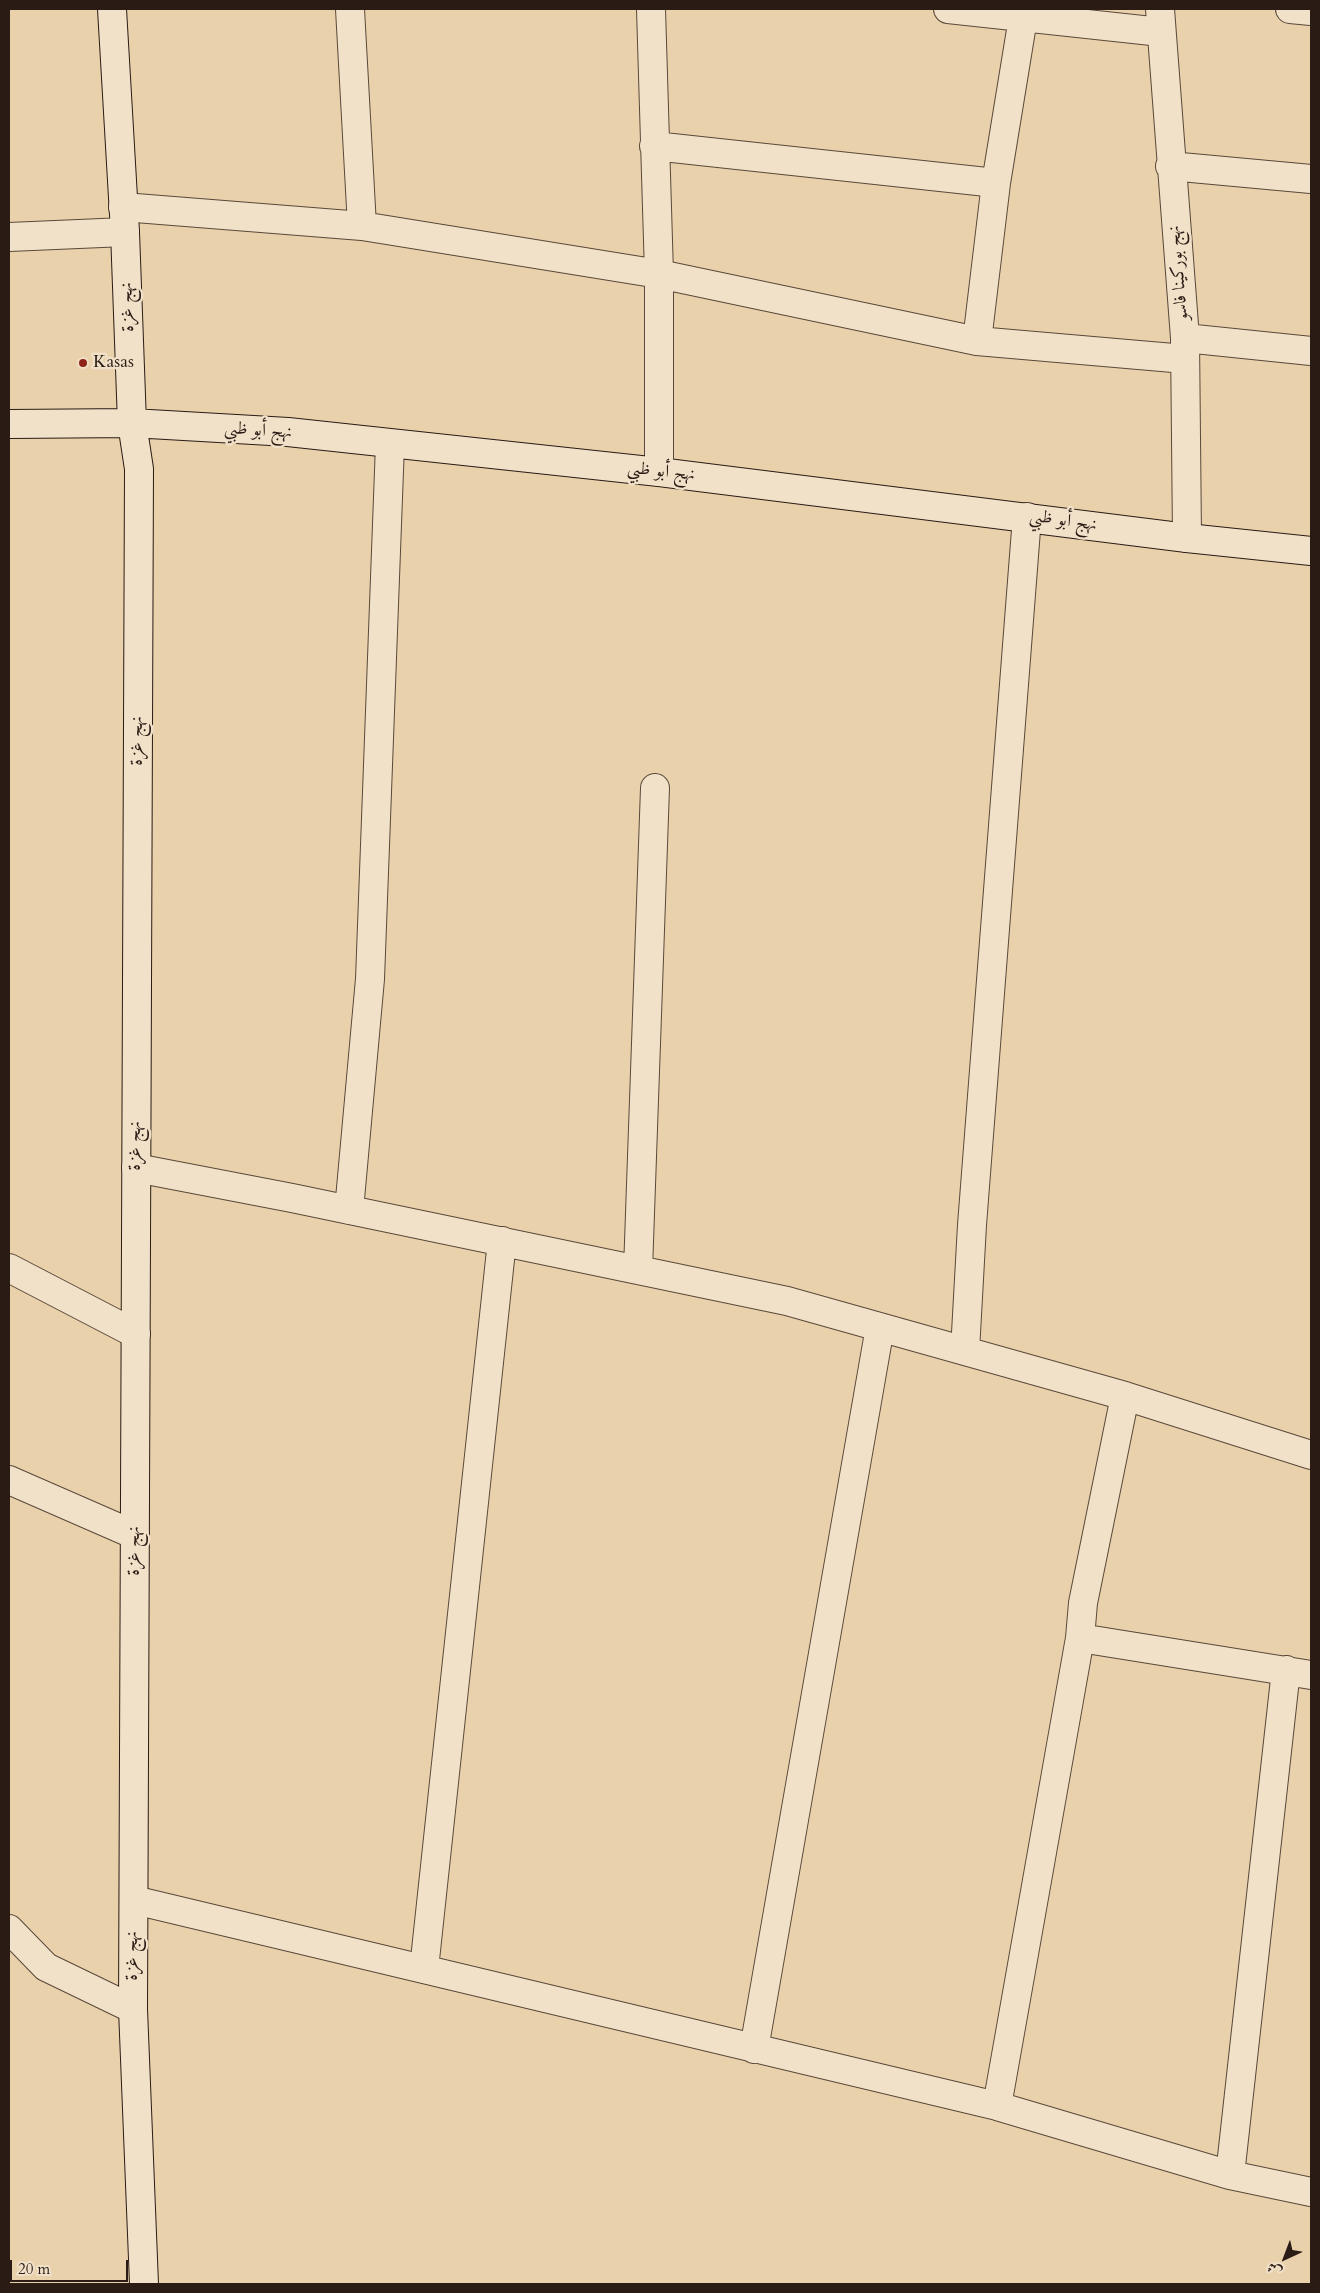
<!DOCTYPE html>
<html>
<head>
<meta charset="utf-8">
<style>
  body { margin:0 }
  #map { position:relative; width:1320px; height:2293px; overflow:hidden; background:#e9d1ac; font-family:Cardo,Amiri,serif }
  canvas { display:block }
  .frame { position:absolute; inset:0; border:10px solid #2a1b14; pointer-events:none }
  .north { position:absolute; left:1260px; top:2233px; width:50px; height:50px; -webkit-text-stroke:4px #f1e1c9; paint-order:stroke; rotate:223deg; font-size:14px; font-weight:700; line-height:20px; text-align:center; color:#2a1b14 }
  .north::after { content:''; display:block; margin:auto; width:18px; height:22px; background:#2a1b14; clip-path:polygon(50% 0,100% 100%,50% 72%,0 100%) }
  .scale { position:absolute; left:10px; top:2260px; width:118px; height:22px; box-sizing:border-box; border:2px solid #2a1b14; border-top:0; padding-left:6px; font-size:15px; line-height:18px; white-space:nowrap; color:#2a1b14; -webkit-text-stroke:4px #f1e1c9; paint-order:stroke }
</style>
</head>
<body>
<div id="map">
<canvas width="1320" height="2293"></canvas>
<div class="frame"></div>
<div class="north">ش</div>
<div class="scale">20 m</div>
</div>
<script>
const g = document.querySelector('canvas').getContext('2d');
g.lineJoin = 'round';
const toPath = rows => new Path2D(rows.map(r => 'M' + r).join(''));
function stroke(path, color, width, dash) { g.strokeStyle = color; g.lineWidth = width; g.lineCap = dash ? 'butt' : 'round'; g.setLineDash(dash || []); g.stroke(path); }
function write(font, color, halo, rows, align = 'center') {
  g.font = font + ' Cardo,Amiri,serif'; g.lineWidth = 4.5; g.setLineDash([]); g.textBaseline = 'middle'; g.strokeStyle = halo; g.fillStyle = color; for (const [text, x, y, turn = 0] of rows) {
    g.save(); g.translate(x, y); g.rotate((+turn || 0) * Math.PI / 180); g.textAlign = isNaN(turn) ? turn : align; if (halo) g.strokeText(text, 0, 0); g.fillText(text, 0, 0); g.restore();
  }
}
const street = toPath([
  [350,9,362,226,659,274,977,341,1185,359],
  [651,9,659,274,659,472],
  [948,9,1161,32],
  [1160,9,1185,338,1187,538],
  [1290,9,1311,11],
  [654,146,996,183],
  [1170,166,1311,179],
  [123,207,362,226],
  [9,237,125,232],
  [1185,338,1311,351],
  [977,341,996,183,1023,18],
  [136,1168,292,1198,787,1301,1125,1396,1311,1455],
  [349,1210,370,979,390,444],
  [9,1268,136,1334],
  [638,1270,655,788],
  [965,1351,972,1225,1027,517],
  [9,1480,135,1535],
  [1080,1638,1311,1675],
  [134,1900,997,2106,1230,2175,1311,2192],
  [9,1929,46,1967,133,2009],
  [424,1969,502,1241],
  [754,2049,880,1327],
  [997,2106,1080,1638,1083,1603,1125,1396],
  [1230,2175,1286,1670]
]);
const secondary = toPath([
  [112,9,125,232,132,423,139,469,133,2009,144,2284],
  [9,424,132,423,288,432,659,472,1187,538,1311,551]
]);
const markers = [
  [83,363,5,"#8f2418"]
];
const streetNames = [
  ["نهج بوركينا فاسو",1179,273,-95],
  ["نهج غزة",128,307,-92],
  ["نهج أبو ظبي",258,431,4],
  ["نهج أبو ظبي",661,472,6],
  ["نهج أبو ظبي",1063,521,8],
  ["نهج غزة",138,741,-90],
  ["نهج غزة",136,1146,-90],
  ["نهج غزة",135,1551,-90],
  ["نهج غزة",133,1956,-90]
];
const poiNames = [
  ["Kasas",93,363]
];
stroke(street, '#5a483a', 30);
stroke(secondary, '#2a1b14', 30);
stroke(street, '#f1e1c9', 28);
stroke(secondary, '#f1e1c9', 28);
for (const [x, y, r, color] of markers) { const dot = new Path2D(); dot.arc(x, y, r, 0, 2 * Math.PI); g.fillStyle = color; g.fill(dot); stroke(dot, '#f1e1c9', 2); }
write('18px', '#2a1b14', '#f1e1c9', streetNames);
write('18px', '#2a1b14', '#f1e1c9', poiNames, 'left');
</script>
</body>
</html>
